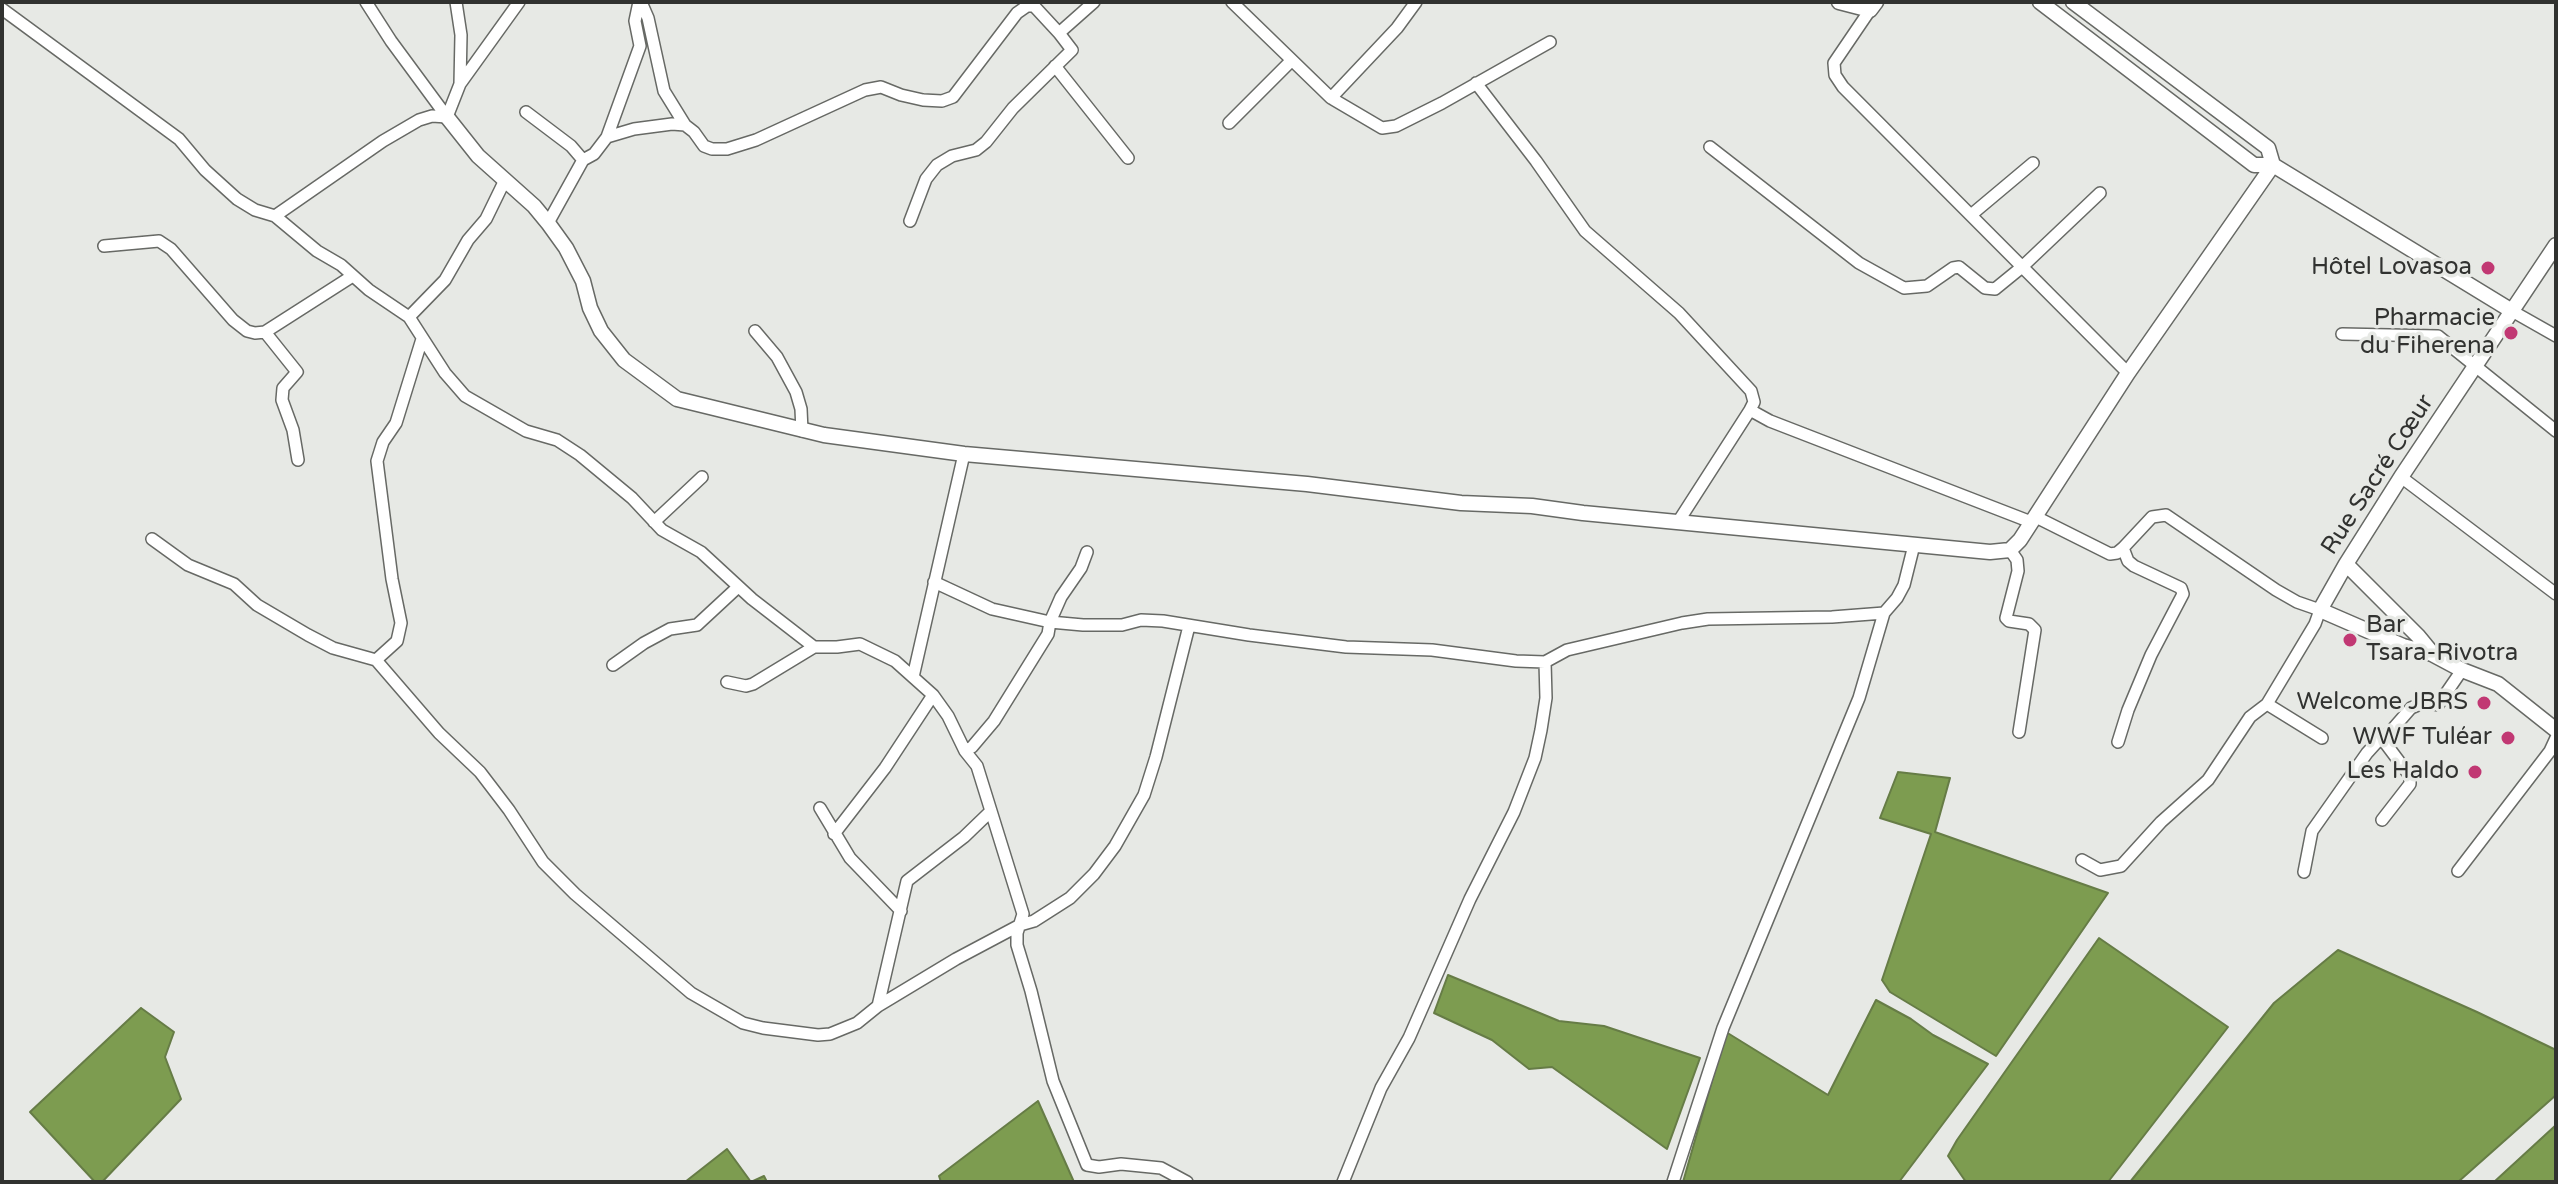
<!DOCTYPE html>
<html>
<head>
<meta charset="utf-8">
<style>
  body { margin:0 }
  #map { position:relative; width:2558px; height:1184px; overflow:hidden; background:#e7e9e5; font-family:"Varela Round",sans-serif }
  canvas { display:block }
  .frame { position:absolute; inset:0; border:4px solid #313230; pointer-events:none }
</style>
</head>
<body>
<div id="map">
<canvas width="2558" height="1184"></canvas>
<div class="frame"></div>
</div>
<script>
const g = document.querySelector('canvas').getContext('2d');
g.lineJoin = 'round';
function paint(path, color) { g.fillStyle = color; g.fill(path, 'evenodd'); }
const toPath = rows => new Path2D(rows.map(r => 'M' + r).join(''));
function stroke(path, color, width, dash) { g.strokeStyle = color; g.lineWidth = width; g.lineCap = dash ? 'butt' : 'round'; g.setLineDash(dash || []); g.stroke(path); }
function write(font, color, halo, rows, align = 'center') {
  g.font = font + ' "Varela Round",sans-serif'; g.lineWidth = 7; g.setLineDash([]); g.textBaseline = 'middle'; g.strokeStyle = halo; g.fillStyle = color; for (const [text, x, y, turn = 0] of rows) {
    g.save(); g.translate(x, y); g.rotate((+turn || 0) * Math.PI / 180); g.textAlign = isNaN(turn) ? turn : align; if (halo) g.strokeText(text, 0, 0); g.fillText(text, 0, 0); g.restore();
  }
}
const water = toPath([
  [1898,772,1950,778,1935,832,2108,893,1996,1056,1890,992,1882,980,1931,834,1880,818,1898,772],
  [2099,938,2228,1027,2108,1182,1966,1182,1948,1156,1957,1140,2099,938],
  [2338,950,2477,1012,2556,1050,2556,1095,2458,1182,2130,1182,2274,1003,2338,950],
  [1448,975,1559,1021,1604,1026,1700,1058,1667,1149,1552,1067,1529,1069,1492,1040,1434,1013,1448,975],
  [1876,1000,1911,1019,1933,1035,1988,1064,1899,1182,1683,1182,1726,1032,1828,1095,1876,1000],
  [141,1008,174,1032,165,1057,181,1099,102,1182,95,1182,30,1112,141,1008],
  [1038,1101,1074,1182,941,1182,939,1176,1038,1101],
  [2556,1125,2556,1182,2494,1182,2556,1125],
  [727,1149,751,1182,764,1176,767,1182,685,1182,727,1149]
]);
const minor = toPath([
  [366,2,391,41,447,117],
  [456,2,461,35,460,84],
  [641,2,648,18,664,91,685,125,694,132,704,146,712,149,727,149,756,140,865,90,881,87,901,95,923,100,942,101,953,97,1017,13,1027,6,1034,6,1059,33,1094,2],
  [1232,2,1331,98,1397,28,1416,2],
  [2,9,179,139,205,170,237,199,255,210,275,216,383,141,419,120,432,116,447,117],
  [1870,10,1834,63,1835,75,1843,87,2128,373],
  [1055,66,1128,158],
  [1476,83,1536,161,1585,231,1679,313,1751,391,1754,402,1750,410,1678,522],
  [1331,98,1382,128,1396,126,1442,103,1550,42],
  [526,112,571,146,583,160],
  [447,117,460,84,519,2],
  [1229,123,1291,61],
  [607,137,634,129,672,124,685,125],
  [1710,147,1859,263,1904,288,1927,286,1953,268,1959,267,1985,288,1995,289,2022,267,2100,193],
  [1971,215,2033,163],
  [275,216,317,251,341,265,369,290,409,317,445,373,465,396,526,431,557,440,580,455,632,498,662,530,701,552,752,599,814,647],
  [910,221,926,179,937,165,952,156,976,150,986,142,1013,108,1072,50,1059,33],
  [548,223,583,160,594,154,607,137,640,46,635,21,639,2],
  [104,246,159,241,171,249,233,320,247,331,255,333,265,332,351,277],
  [2512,311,2556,336],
  [409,317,445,280,468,240,486,219,505,180],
  [755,331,777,357,796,392,801,409,802,431],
  [265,332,297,372,283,388,282,400,293,430,298,460],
  [2342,334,2438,336,2556,431],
  [1750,410,1770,421,2031,522],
  [2401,477,2556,594],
  [2036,517,2110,554,2117,553,2123,548,2152,517,2166,515,2276,590,2297,602,2320,610,2315,624,2267,704],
  [654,522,702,477],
  [152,539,188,565,234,584,257,605,308,635,333,648,376,660,439,733,480,772,509,810,543,862,575,894,691,993,743,1023,763,1028,818,1035,830,1034,857,1023,878,1006,956,959,1020,925,1034,921,1070,898,1094,874,1115,846,1144,795,1156,757,1189,626],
  [2010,550,2017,560,2018,571,2006,618,2009,621,2029,624,2035,630,2019,732],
  [934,582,992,609,1050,622,1083,625,1122,625,1141,620,1163,621,1249,635,1346,647,1432,650,1516,661,1545,662],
  [376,660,397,641,401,623,392,579,377,461,383,442,396,423,422,339],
  [613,665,644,643,670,629,697,625,738,587],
  [913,677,964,454],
  [727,682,746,686,753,684,814,647,837,647,860,644,895,661,933,695,948,716,965,751,977,766,991,811,964,837,907,881,878,1006],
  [2118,742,2128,710,2151,655,2183,594,2181,588,2134,566,2128,561,2123,548],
  [965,751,972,747,994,721,1048,634,1050,622,1061,597,1081,568,1087,552],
  [820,808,850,858,901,911],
  [991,811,1023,914,1017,933,1017,945,1031,991,1053,1081,1087,1165,1099,1167,1121,1164,1161,1168,1187,1182],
  [2382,820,2410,784,2410,776,2383,740,2411,708,2425,702,2438,705,2462,670],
  [834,834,885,768,933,695],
  [2082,860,2100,870,2121,866,2161,822,2208,780,2250,717,2267,704,2322,738],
  [2458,871,2550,751,2556,738],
  [2304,872,2312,831,2367,753,2377,742,2383,740],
  [1343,1182,1381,1088,1409,1038,1470,899,1514,812,1535,758,1541,730,1546,698,1545,662,1567,650,1682,623,1708,619,1832,617,1884,613],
  [1673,1182,1723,1028,1859,698,1884,613,1897,598,1904,585,1914,545]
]);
const tertiary = toPath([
  [1839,2,1870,10,1876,2],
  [2040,2,2254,165,2273,165,2512,311],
  [447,117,478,156,534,206,548,223,566,248,583,281,590,308,601,331,624,360,677,399,824,435,964,454,1307,484,1461,503,1532,506,1583,513,1990,552,2010,550,2020,540,2128,373,2273,165,2268,148,2073,2],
  [2556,245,2401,477,2346,564,2320,610,2403,646,2432,654,2462,670,2498,684,2556,730],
  [2346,564,2418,636,2432,653]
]);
const markers = [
  [2488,268,8,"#c13873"],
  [2511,333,8,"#c13873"],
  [2350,640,8,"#c13873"],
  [2484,703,8,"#c13873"],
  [2508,738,8,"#c13873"],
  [2475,772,8,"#c13873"]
];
const poiNames = [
  ["Hôtel Lovasoa",2472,268],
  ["Pharmacie",2495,319],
  ["du Fiherena",2495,347],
  ["Bar",2366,626,"left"],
  ["Tsara-Rivotra",2366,654,"left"],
  ["Welcome JBRS",2468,703],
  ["WWF Tuléar",2492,738],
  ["Les Haldo",2459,772]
];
const streetNames = [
  ["Rue Sacré Cœur",2378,475,-57]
];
paint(water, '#7d9c50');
stroke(water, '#667c46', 2);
stroke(minor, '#676965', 14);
stroke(tertiary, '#676965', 17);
stroke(minor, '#fff', 11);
stroke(tertiary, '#fff', 14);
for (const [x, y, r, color] of markers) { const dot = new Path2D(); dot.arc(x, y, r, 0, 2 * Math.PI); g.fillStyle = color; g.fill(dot); stroke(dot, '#e7e9e5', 3); }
write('24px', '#313230', '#e7e9e5', poiNames, 'right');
write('24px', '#313230', '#e7e9e5', streetNames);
</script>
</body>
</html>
